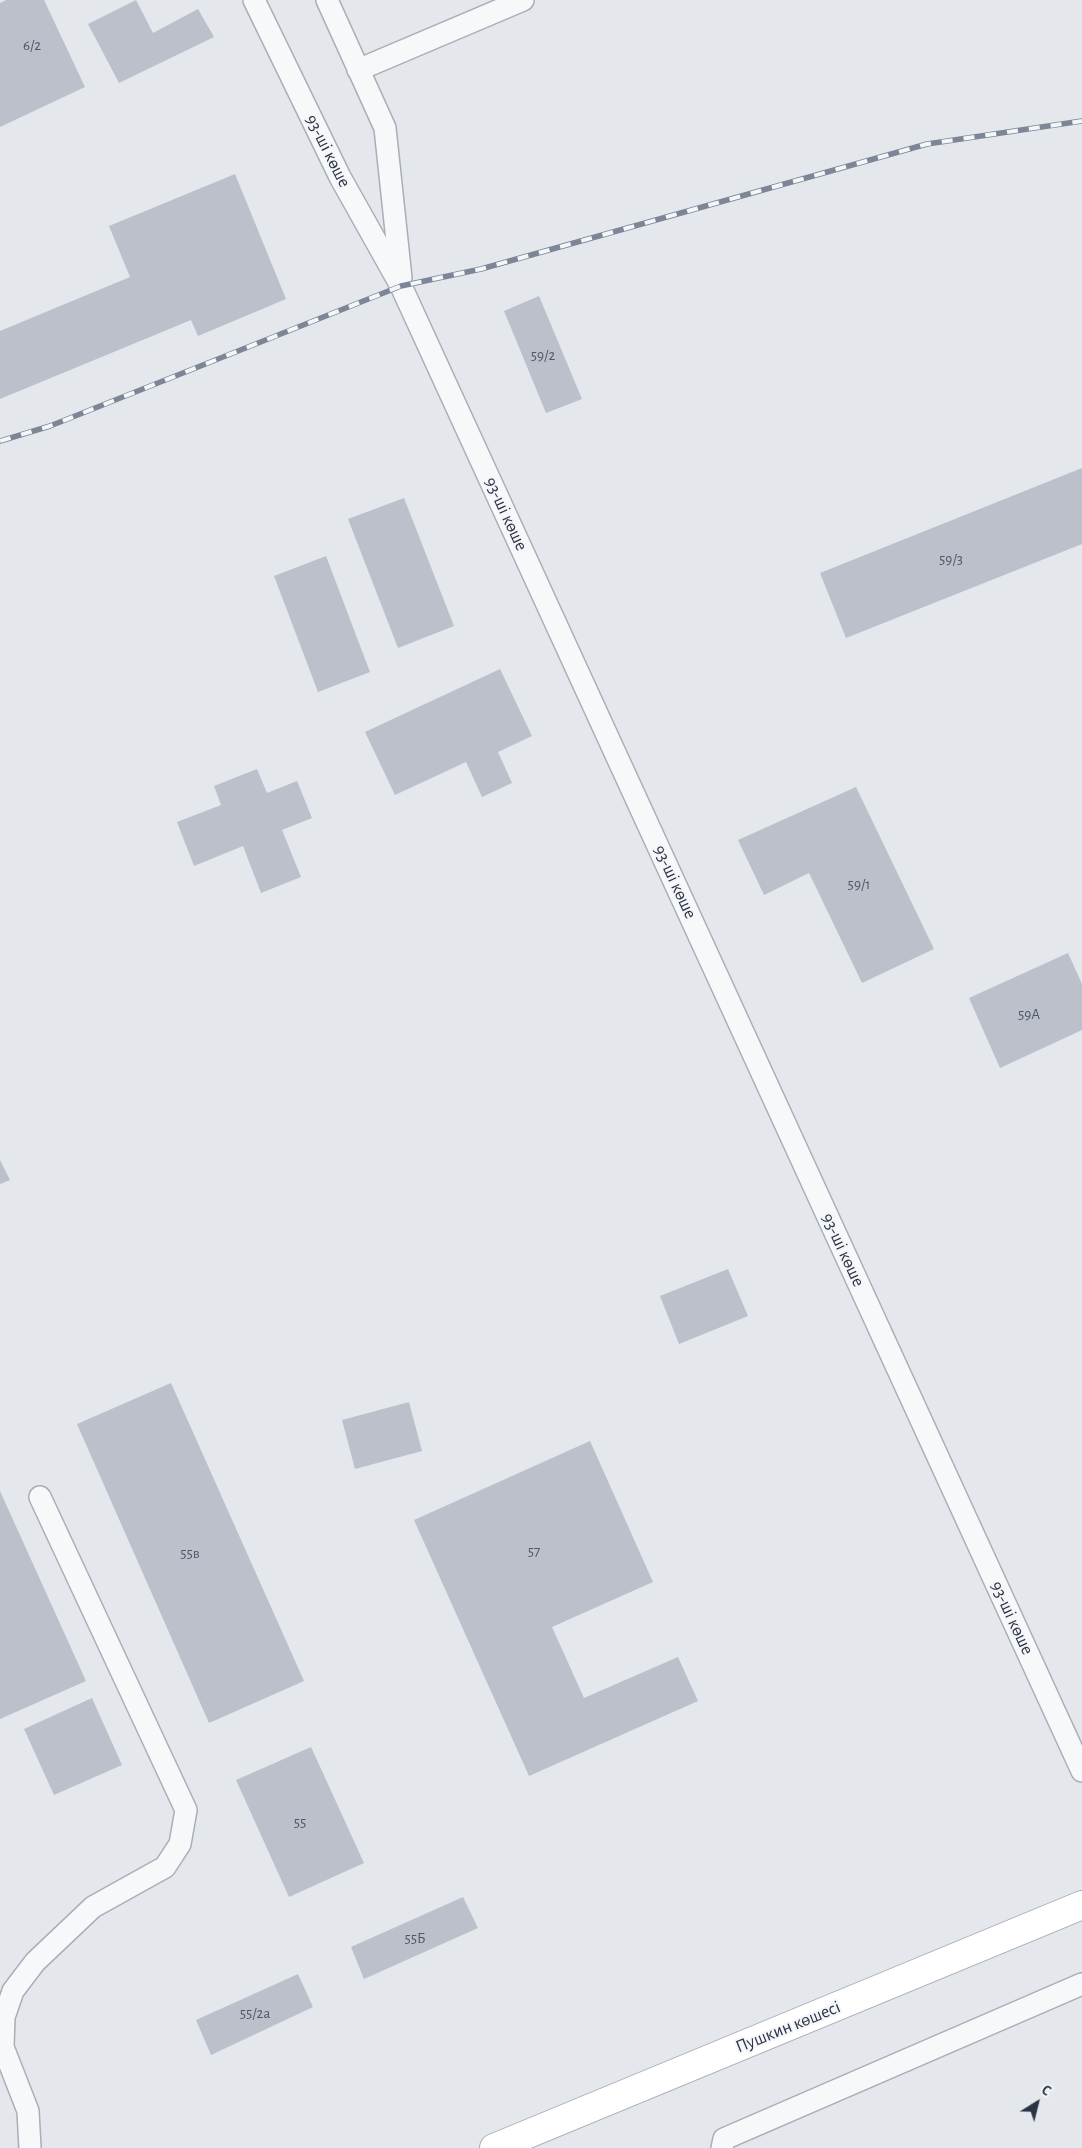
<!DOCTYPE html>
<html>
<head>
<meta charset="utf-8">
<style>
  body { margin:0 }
  #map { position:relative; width:1082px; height:2148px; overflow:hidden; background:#e4e7ec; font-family:"Alegreya Sans",sans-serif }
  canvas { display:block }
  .north { position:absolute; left:1012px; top:2078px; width:50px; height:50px; -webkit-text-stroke:4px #f4f6f9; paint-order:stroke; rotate:36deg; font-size:14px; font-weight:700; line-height:20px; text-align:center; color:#2b3445 }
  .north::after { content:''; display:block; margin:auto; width:18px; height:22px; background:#2b3445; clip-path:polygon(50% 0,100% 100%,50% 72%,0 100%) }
</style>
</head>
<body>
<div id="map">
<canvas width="1082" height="2148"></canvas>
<div class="north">С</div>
</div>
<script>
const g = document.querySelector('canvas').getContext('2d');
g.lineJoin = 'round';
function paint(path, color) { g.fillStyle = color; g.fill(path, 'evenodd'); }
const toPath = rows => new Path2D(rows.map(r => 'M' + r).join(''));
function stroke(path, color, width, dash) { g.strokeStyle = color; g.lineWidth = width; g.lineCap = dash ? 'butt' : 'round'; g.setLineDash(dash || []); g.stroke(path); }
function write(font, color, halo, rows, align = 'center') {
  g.font = font + ' "Alegreya Sans",sans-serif'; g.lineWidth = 4.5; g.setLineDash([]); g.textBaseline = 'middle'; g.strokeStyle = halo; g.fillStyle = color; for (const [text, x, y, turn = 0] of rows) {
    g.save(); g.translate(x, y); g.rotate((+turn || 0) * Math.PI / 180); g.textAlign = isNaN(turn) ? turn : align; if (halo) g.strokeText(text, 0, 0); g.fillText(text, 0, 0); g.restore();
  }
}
const building = toPath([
  [6,0,44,0,85,87,0,127,0,3],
  [136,0,153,33,198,9,214,37,119,83,88,24],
  [235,174,286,299,198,336,191,320,0,399,0,331,130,277,109,226],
  [539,296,582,399,546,413,504,311],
  [1082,468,1082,544,846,638,820,573],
  [404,498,454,626,398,648,348,519],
  [326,556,370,672,318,692,274,576],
  [500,669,532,736,498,752,512,783,482,797,466,762,395,795,365,732],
  [257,769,267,793,297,781,312,818,282,830,301,877,261,893,243,846,194,866,177,822,221,805,214,786],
  [856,787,934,949,862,983,809,873,764,895,738,840],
  [1068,953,1082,984,1082,1030,1000,1068,969,998],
  [0,1160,10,1180,0,1184],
  [728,1269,748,1316,679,1344,660,1296],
  [171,1383,304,1681,209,1723,77,1424],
  [409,1402,422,1451,355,1469,342,1420],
  [590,1441,653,1582,552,1627,584,1698,678,1657,698,1701,529,1776,414,1520],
  [0,1491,86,1681,0,1719],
  [92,1698,122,1765,54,1795,24,1729],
  [311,1747,364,1863,289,1897,236,1780],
  [463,1897,478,1928,364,1979,351,1947],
  [298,1974,313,2007,211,2055,196,2020]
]);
const service = toPath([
  [254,0,340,177,401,286,1082,1771],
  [327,0,385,128,401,278],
  [358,70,523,0],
  [30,2148,28,2111,3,2047,4,2017,13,1991,35,1962,93,1907,165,1867,180,1844,186,1810,40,1497],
  [722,2148,724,2139,1082,1984]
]);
const secondary = toPath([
  [494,2148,1082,1905]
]);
const rail = toPath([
  [0,441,50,426,401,286,481,269,927,144,1082,121]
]);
const numberNames = [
  ["6/2",32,45],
  ["59/2",543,355],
  ["59/3",951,559],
  ["59/1",859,884],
  ["59А",1029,1014],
  ["57",534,1551],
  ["55в",190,1553],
  ["55",300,1822],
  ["55Б",415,1938],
  ["55/2а",255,2013]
];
const streetNames = [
  ["93-ші көше",328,151,63],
  ["93-ші көше",506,514,65],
  ["93-ші көше",675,882,65],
  ["93-ші көше",843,1250,65],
  ["93-ші көше",1012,1618,65],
  ["Пушкин көшесі",788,2027,-22]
];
paint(building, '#bbc0ca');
stroke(service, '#a9aeb7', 24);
stroke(secondary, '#a9aeb7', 30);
stroke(service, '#f7f8fa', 21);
stroke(secondary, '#fff', 28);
stroke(rail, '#7d8696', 5.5);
stroke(rail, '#f4f6f9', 4, [11]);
write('15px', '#4f5766', null, numberNames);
write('18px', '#2b3445', '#f4f6f9', streetNames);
</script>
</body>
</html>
